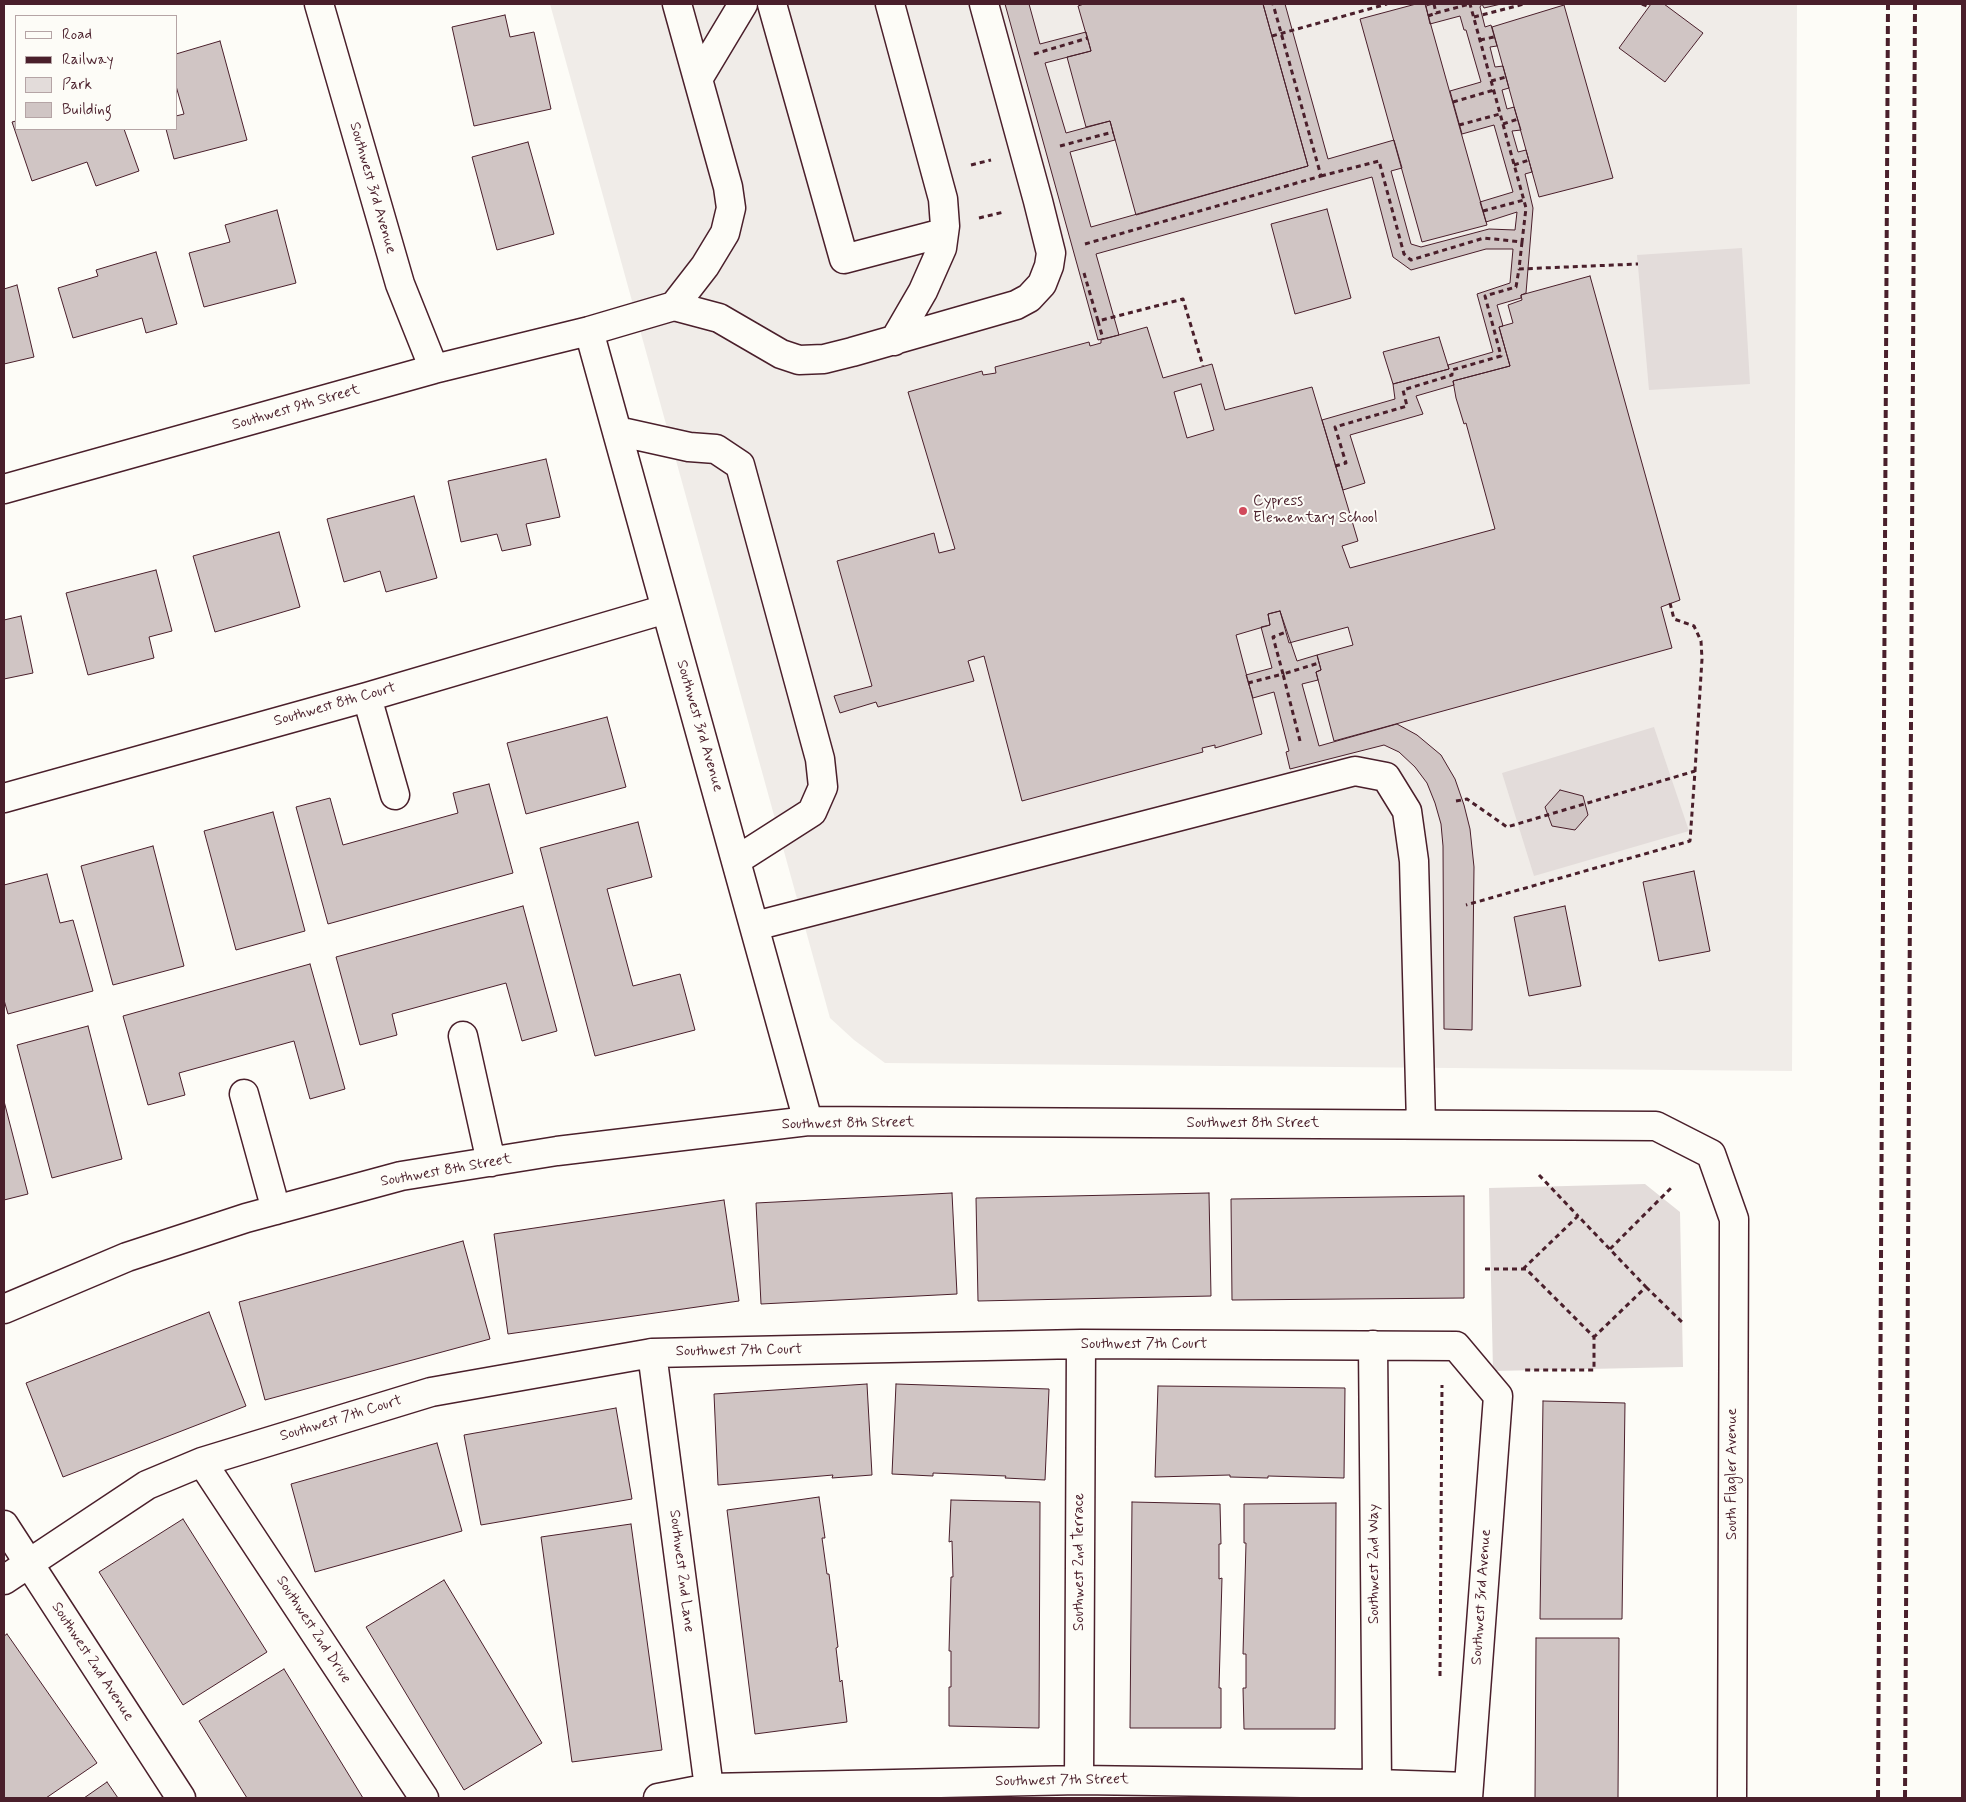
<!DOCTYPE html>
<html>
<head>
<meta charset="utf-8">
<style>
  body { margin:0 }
  #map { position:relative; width:1966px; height:1802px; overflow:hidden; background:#fdfcf7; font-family:Mynerve,sans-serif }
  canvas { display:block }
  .frame { position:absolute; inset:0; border:5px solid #4a1f2b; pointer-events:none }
  .legend { position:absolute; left:15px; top:15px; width:162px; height:115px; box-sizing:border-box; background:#fdfcf7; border:1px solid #b5a4a5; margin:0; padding:6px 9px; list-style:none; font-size:15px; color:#4a1f2b }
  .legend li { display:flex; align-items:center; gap:10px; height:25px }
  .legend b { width:25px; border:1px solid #b5a4a5 }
</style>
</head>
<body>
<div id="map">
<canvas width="1966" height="1802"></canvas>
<div class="frame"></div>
<ul class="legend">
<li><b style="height:6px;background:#fdfcf7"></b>Road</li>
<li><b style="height:6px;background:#4a1f2b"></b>Railway</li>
<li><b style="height:14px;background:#e3dcda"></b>Park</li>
<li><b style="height:14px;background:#d0c5c4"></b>Building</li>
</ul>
</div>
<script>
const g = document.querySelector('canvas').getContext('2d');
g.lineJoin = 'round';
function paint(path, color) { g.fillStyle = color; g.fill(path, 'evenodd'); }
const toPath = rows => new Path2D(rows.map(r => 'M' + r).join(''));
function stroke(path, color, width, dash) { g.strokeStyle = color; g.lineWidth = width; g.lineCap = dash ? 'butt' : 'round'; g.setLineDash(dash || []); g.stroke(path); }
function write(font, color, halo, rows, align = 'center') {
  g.font = font + ' Mynerve,sans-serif'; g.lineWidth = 4; g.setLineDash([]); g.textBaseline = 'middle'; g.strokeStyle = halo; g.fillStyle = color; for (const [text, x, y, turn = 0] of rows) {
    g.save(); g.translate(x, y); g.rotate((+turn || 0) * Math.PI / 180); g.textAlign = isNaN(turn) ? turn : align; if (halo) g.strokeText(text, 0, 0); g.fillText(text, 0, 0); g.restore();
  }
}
const built = toPath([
  [550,4,1797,4,1792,1071,885,1063,854,1040,830,1018]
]);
const green = toPath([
  [1742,248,1750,384,1649,390,1637,255],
  [1654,727,1689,831,1534,876,1502,773],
  [1645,1184,1680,1212,1683,1367,1493,1371,1489,1188]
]);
const building = toPath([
  [1005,4,1029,4,1040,44,1086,32,1091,51,1045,63,1066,133,1110,121,1115,140,1070,152,1091,227,1308,166,1263,4,1285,4,1328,159,1394,140,1402,168,1391,171,1411,244,1421,247,1489,229,1515,230,1517,212,1486,222,1480,202,1513,192,1494,125,1462,134,1450,91,1481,82,1466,30,1464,30,1460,16,1430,24,1426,6,1433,4,1482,4,1480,7,1485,27,1491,25,1497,46,1490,47,1495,67,1503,66,1509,88,1502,90,1507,109,1514,107,1521,130,1512,131,1518,152,1526,150,1532,172,1525,174,1533,208,1526,293,1521,295,1521,298,1497,305,1503,326,1499,327,1510,366,1453,381,1454,385,1416,396,1423,414,1350,435,1365,483,1343,490,1322,420,1395,399,1393,384,1449,369,1448,365,1493,352,1477,294,1510,283,1513,249,1486,249,1411,270,1393,257,1372,177,1096,254,1119,335,1098,340,1005,4],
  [1084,4,1263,4,1308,166,1136,215,1110,121,1086,127,1067,57,1091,51,1078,6,1084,4],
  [1416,4,1425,4,1487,225,1422,242,1360,19,1416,4],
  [1482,4,1501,4,1484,8,1482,4],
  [1651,4,1664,4,1703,33,1665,82,1619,48,1651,4],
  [1564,5,1613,178,1539,197,1492,27,1564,5],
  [505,15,510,37,534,32,551,109,474,126,452,27,505,15],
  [220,41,247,140,174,159,166,129,176,129,176,116,184,114,176,86,176,54,220,41],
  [16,121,16,129,124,129,139,171,96,186,87,162,32,181,12,122,16,121],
  [528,142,554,234,497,250,472,157,528,142],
  [1327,209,1351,298,1295,314,1271,224,1327,209],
  [277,210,296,283,204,307,189,253,230,242,225,225,277,210],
  [156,252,177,324,146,333,142,318,73,338,58,288,98,276,96,270,156,252],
  [1590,276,1680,600,1661,607,1672,648,1334,741,1316,672,1321,670,1317,655,1353,645,1348,627,1289,643,1280,611,1268,614,1270,625,1236,635,1262,734,1215,748,1215,745,1202,748,1203,752,1022,801,984,656,968,661,974,681,878,707,876,702,840,713,834,696,872,686,837,561,934,533,939,553,955,549,908,392,982,371,983,375,996,373,995,367,1089,342,1090,346,1101,343,1101,340,1147,327,1163,378,1212,364,1225,410,1312,387,1358,541,1342,546,1350,568,1495,529,1466,423,1464,424,1456,398,1453,381,1510,366,1499,327,1513,323,1508,305,1522,300,1521,295,1590,276],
  [1201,384,1214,430,1187,438,1174,392,1201,384],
  [17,285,34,357,4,364,4,289,17,285],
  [1439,337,1449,369,1393,384,1383,352,1439,337],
  [546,459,560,517,526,524,531,545,502,551,497,534,461,542,448,481,546,459],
  [414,496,437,578,386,592,380,571,344,582,327,519,414,496],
  [279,532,300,607,215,632,193,556,279,532],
  [156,570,172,631,149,637,154,658,88,675,66,593,156,570],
  [1280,611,1297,661,1317,655,1321,670,1316,672,1318,680,1302,684,1319,746,1397,724,1417,735,1441,755,1455,779,1464,805,1470,829,1474,867,1472,1030,1444,1029,1443,846,1441,824,1435,803,1427,783,1415,767,1399,752,1384,745,1290,769,1286,752,1289,751,1274,692,1253,698,1246,675,1272,668,1261,627,1270,625,1268,614,1280,611],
  [21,616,33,673,4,679,4,620,21,616],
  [607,717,626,787,526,814,507,743,607,717],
  [489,784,513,873,328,924,296,807,330,798,343,845,458,813,453,793,489,784],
  [1560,790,1583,796,1588,815,1575,830,1552,826,1545,807,1560,790],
  [273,812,305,931,236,950,204,831,273,812],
  [638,822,652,877,607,889,633,986,680,974,695,1030,595,1056,540,848,638,822],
  [153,846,184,966,113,985,81,866,153,846],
  [1694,871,1710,951,1659,961,1643,882,1694,871],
  [47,874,60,923,73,920,93,991,8,1014,4,1000,4,885,47,874],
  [523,906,557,1031,522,1041,506,983,392,1014,397,1035,360,1045,336,957,523,906],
  [1565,906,1581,986,1529,996,1514,917,1565,906],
  [310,964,345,1089,310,1099,294,1041,179,1073,185,1095,148,1105,123,1016,310,964],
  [88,1026,122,1159,52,1178,17,1045,88,1026],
  [4,1101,28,1194,4,1200,4,1101],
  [952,1193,957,1294,761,1304,756,1203,952,1193],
  [1209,1193,1211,1296,978,1301,976,1198,1209,1193],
  [1464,1196,1464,1298,1232,1300,1231,1199,1464,1196],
  [724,1200,739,1301,508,1334,494,1234,724,1200],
  [463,1241,490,1339,265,1400,239,1302,463,1241],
  [209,1312,246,1406,63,1477,26,1383,209,1312],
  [867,1384,872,1475,832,1478,833,1475,718,1485,714,1394,867,1384],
  [896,1384,1049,1389,1045,1480,1005,1478,1006,1476,933,1473,933,1476,892,1474,896,1384],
  [1158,1386,1345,1388,1344,1478,1268,1476,1268,1478,1230,1477,1230,1475,1155,1477,1158,1386],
  [1543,1401,1625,1403,1622,1619,1540,1619,1543,1401],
  [616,1408,632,1499,481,1525,464,1435,616,1408],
  [437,1443,462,1531,315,1572,291,1484,437,1443],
  [819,1497,825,1538,822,1538,827,1574,829,1574,838,1647,836,1648,840,1682,842,1680,847,1722,755,1734,727,1510,819,1497],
  [951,1500,1040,1502,1039,1728,949,1726,949,1687,951,1687,951,1651,949,1651,951,1577,953,1577,952,1541,949,1542,951,1500],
  [1132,1502,1220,1504,1221,1544,1219,1544,1219,1579,1222,1578,1219,1688,1221,1688,1221,1728,1130,1728,1132,1502],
  [1336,1503,1335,1729,1244,1729,1243,1688,1246,1688,1246,1654,1243,1654,1246,1543,1244,1543,1244,1504,1336,1503],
  [183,1519,267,1652,183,1705,99,1572,183,1519],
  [631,1524,662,1750,572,1762,541,1537,631,1524],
  [444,1580,542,1743,464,1790,366,1627,444,1580],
  [7,1634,97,1763,46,1798,4,1798,4,1636,7,1634],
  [1536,1638,1619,1638,1618,1798,1535,1798,1536,1638],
  [284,1669,363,1798,247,1798,199,1721,284,1669],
  [107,1782,118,1798,84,1798,107,1782]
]);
const path = toPath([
  [1434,4,1436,13,1470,4],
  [1642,4,1649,7],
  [1428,16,1436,13],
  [1474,17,1524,4],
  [1272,36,1387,4],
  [1480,40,1494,37],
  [1034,54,1088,38],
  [1491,81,1506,77],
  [1453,102,1494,90],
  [1503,124,1518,119],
  [1459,125,1500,114],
  [1060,146,1113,132],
  [971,165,991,160],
  [1514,165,1529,160],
  [1321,176,1379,161,1404,254,1411,260,1484,238,1522,242,1526,208,1470,4],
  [1483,211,1524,200],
  [979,218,1004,212],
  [1522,242,1519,269,1638,264],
  [1085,244,1321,176,1273,4],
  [1084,273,1098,321,1183,299,1203,366],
  [1098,321,1103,339],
  [1335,466,1346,463,1335,427,1407,406,1403,390,1452,375,1452,370,1501,356,1485,296,1516,287,1519,269],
  [1670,603,1674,619,1694,626,1701,641,1702,659,1695,771],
  [1248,683,1283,674,1273,637,1286,632],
  [1300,741,1283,674,1319,663],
  [1456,801,1467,799,1507,827,1695,771,1690,841,1466,905],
  [1539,1175,1578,1216],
  [1610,1249,1672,1187],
  [1485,1269,1526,1269,1594,1337,1594,1370,1524,1370],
  [1523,1269,1578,1216,1646,1287,1594,1337],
  [1646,1287,1684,1324],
  [1440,1676,1442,1385]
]);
const minor = toPath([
  [319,4,400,284,434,369],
  [772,4,844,259,943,233],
  [890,4,943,199,945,226,942,248,923,291,894,341],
  [698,79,743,4],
  [674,306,705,266,725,233,731,208,728,187,677,4],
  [589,331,808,1121],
  [617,431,689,447,716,449,740,465,820,759,823,787,812,812,737,860],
  [4,489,434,369,589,331,674,306,719,318,781,354,799,360,824,359,852,352,1016,305,1029,298,1042,284,1049,266,1051,253,1038,201,984,4],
  [367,697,395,795],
  [4,798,367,697,666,609],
  [755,926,1355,771,1386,777,1407,811,1414,861,1421,1124],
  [463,1036,491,1162],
  [244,1094,276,1210],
  [4,1309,127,1257,246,1218,401,1176,557,1151,808,1121,1656,1126,1711,1154,1734,1219,1732,1798],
  [1373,1345,1377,1784],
  [652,1353,709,1788],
  [202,1462,424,1798],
  [4,1525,181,1798],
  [4,1580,147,1485,202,1462,431,1392,652,1353,1081,1344,1456,1346,1498,1396,1468,1798],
  [1079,1780,1081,1344],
  [658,1798,709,1788,1079,1780,1377,1784,1468,1787]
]);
const rail = toPath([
  [1878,1798,1888,4],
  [1905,1798,1915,4]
]);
const markers = [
  [1243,511,5,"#d1495b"]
];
const streetNames = [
  ["Southwest 3rd Avenue",372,188,74],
  ["Southwest 9th Street",296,408,-16],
  ["Southwest 8th Court",335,705,-16],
  ["Southwest 3rd Avenue",699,726,74],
  ["Southwest 8th Street",848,1124,-1],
  ["Southwest 8th Street",1253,1124],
  ["Southwest 8th Street",446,1171,-10],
  ["Southwest 7th Court",1144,1345],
  ["Southwest 7th Court",739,1351,-1],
  ["Southwest 7th Court",341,1419,-17],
  ["South Flagler Avenue",1733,1474,-90],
  ["Southwest 2nd Terrace",1080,1562,-90],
  ["Southwest 2nd Way",1375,1564,-90],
  ["Southwest 2nd Lane",681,1571,83],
  ["Southwest 3rd Avenue",1482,1597,-86],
  ["Southwest 2nd Drive",313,1630,57],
  ["Southwest 2nd Avenue",92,1662,57],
  ["Southwest 7th Street",1062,1781,-1]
];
const poiNames = [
  ["Cypress",1253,502],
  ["Elementary School",1253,519]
];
paint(built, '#f0ece8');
paint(green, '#e3dcda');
paint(building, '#d0c5c4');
stroke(building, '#4a1f2b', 1);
stroke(minor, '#4a1f2b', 31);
stroke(path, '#4a1f2b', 3, [5, 4]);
stroke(minor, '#fdfcf7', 28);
stroke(rail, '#4a1f2b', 4, [8, 4]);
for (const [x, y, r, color] of markers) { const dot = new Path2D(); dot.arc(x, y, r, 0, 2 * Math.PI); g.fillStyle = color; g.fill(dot); stroke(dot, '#fdfcf7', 2); }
write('15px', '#4a1f2b', '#fdfcf7', streetNames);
write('15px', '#4a1f2b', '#fdfcf7', poiNames, 'left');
</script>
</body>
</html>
